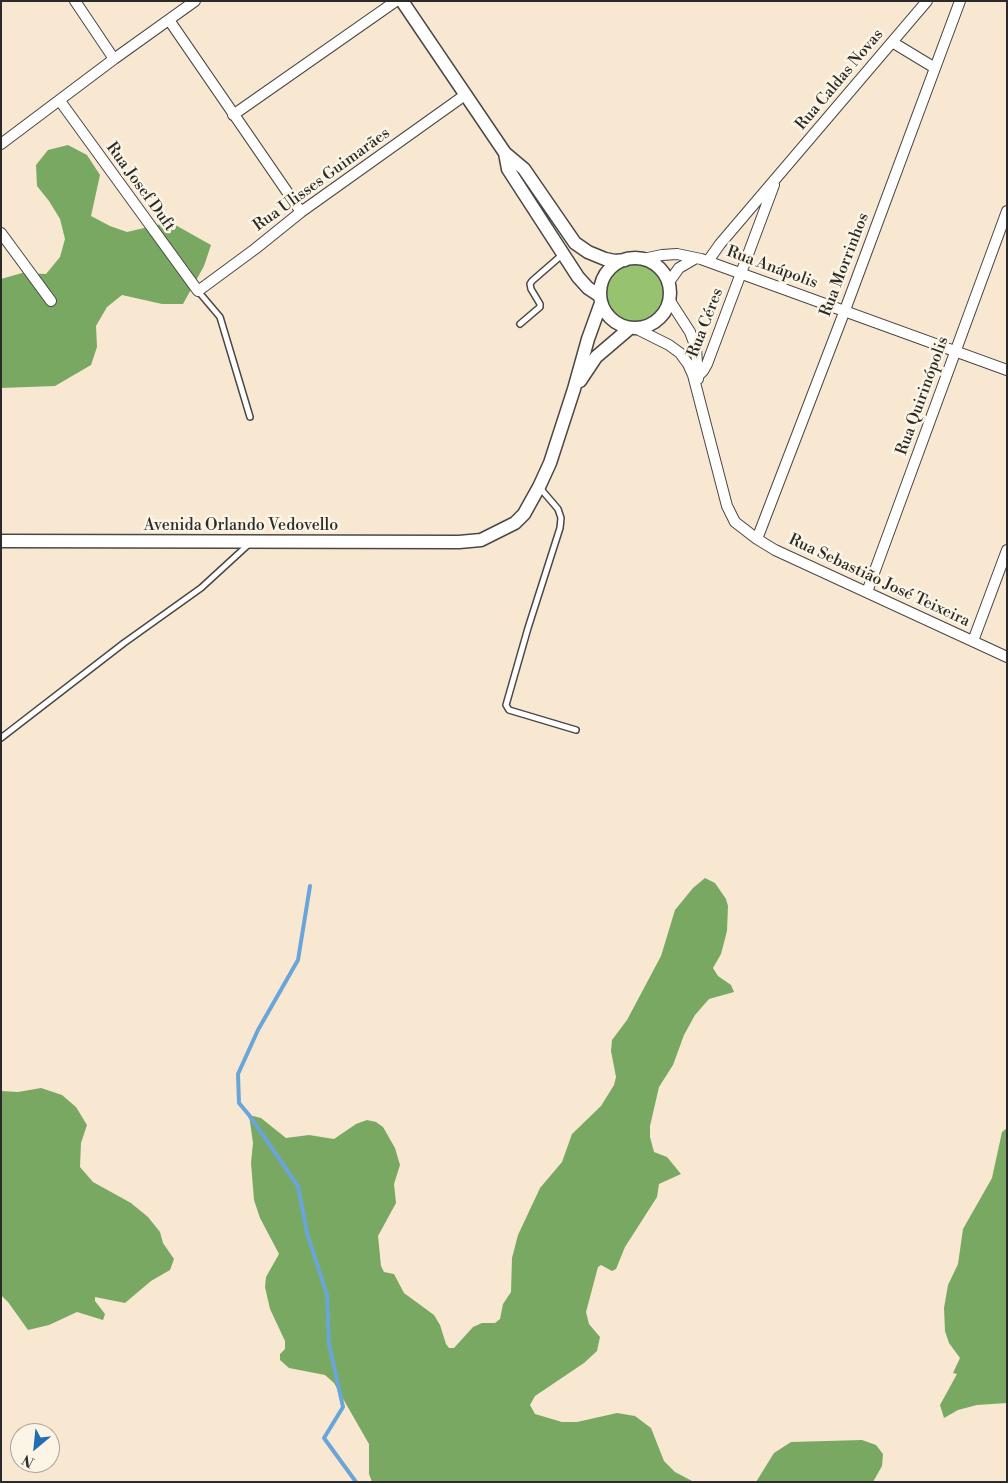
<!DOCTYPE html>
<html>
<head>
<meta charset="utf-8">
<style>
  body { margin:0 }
  #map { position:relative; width:1008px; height:1483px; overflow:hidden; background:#f8e8d2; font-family:"Libre Bodoni",serif }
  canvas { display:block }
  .frame { position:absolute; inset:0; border:2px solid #2b2b2b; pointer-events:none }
  .north { position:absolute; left:10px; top:1423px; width:50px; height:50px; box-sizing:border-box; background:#fcf5e5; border:1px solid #a8a49b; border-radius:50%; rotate:208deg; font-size:14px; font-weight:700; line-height:20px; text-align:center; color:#2b2b2b }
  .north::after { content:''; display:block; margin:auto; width:18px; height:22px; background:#1f6fb2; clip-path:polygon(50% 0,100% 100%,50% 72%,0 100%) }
</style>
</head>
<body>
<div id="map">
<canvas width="1008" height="1483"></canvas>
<div class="frame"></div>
<div class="north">N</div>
</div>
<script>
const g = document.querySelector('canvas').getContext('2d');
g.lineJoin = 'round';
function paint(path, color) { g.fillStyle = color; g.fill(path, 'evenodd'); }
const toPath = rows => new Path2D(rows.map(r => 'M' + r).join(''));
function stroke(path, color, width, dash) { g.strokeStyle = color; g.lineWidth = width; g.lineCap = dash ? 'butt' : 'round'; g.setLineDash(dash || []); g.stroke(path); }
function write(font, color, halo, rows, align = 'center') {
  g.font = font + ' "Libre Bodoni",serif'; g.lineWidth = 5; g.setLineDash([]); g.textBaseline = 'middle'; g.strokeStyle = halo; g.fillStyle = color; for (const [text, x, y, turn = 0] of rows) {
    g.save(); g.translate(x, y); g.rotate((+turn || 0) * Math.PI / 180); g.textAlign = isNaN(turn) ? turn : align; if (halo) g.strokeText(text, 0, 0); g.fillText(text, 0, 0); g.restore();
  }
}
const green = toPath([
  '605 294a30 30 0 1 1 60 0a30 30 0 1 1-60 0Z'
]);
const forest = toPath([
  [68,145,87,155,100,175,91,216,110,226,127,232,170,222,211,245,204,266,183,304,162,304,122,295,107,307,96,326,97,347,91,365,55,386,1,388,1,279,22,273,46,274,60,257,65,239,60,219,49,201,37,186,36,165,48,150],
  [705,878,715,883,726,899,728,906,727,931,721,954,713,968,718,976,731,985,734,992,709,999,695,1015,684,1035,673,1065,659,1087,650,1126,650,1137,654,1152,667,1157,681,1174,659,1184,657,1197,625,1247,616,1269,612,1271,601,1265,598,1267,586,1312,589,1324,600,1337,597,1351,584,1363,535,1396,530,1405,535,1414,562,1422,577,1422,617,1413,635,1416,651,1428,664,1461,675,1472,694,1482,372,1482,369,1474,369,1444,334,1383,325,1375,289,1368,280,1360,280,1354,285,1349,285,1341,270,1309,265,1287,266,1277,279,1254,260,1218,254,1200,251,1163,253,1143,249,1115,261,1118,286,1138,309,1135,334,1139,356,1124,367,1120,376,1122,383,1127,395,1148,400,1165,394,1184,396,1203,378,1236,381,1266,384,1272,394,1274,404,1293,434,1315,440,1325,446,1344,449,1348,454,1348,473,1327,482,1323,495,1323,500,1319,503,1304,511,1292,512,1258,518,1235,540,1188,562,1162,572,1134,601,1106,614,1085,616,1077,611,1051,612,1040,627,1020,661,956,675,910,693,888],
  [41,1088,62,1095,76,1107,87,1125,81,1143,80,1167,93,1182,131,1203,148,1217,160,1232,163,1243,174,1259,170,1270,151,1281,125,1303,95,1297,95,1301,105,1314,103,1320,77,1312,49,1325,28,1330,8,1302,1,1295,1,1091,18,1092],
  [1007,1128,1007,1403,977,1405,958,1410,944,1418,940,1405,957,1374,953,1373,960,1358,949,1343,945,1331,944,1308,948,1285,958,1264,963,1229,992,1178,1002,1132],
  [862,1440,876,1445,883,1454,882,1466,873,1482,756,1482,774,1453,791,1442]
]);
const stream = toPath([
  [310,886,298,960,258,1030,238,1074,239,1103,249,1115,298,1186,307,1233,327,1295,329,1344,343,1407,324,1438,356,1482]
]);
const service = toPath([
  [198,291,220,317,250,417],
  [520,324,540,307,540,304,531,289,530,284,532,281,563,254],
  [540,488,558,509,561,518,560,528,528,628,506,705,509,710,576,730],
  [1,738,124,643,201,588,249,544]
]);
const minor = toPath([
  [75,1,114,59],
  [169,20,301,212],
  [892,42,935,68],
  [60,101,198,291,255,249,301,212,465,95],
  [233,115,396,1],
  [1,144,114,59,195,1],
  [1,233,51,301],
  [643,259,662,255,677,254,701,259,1007,370],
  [708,261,720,244,927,1],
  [669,282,679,268,696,258],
  [670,301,690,332,696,348,698,379],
  [637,329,669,345,680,353,688,364,693,375,727,506,735,522,757,539,775,550,1007,657],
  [693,375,698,376,703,371,707,364,774,185],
  [757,539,845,310,960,1],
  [867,592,1007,211],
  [973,641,1007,550]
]);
const tertiary = toPath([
  [402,1,505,153,524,169,575,243,588,252,605,259,615,261,625,260],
  [505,153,508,169,578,277,588,288,600,296],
  '600 293a35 35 0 1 1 70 0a35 35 0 1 1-70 0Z',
  [580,381,596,357,630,328],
  [1,541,459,542,481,540,515,523,524,514,539,487,550,463,574,389,588,339,601,303]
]);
const streetNames = [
  ["Rua Caldas Novas",840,80,-50],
  ["Rua Ulisses Guimarães",322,180,-36],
  ["Rua Josef Duft",140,187,54],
  ["Rua Morrinhos",845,265,-69],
  ["Rua Anápolis",772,268,20],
  ["Rua Céres",706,323,-69],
  ["Rua Quirinópolis",923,396,-70],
  ["Avenida Orlando Vedovello",241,526],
  ["Rua Sebastião José Teixeira",879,581,25]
];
paint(green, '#97c26f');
paint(forest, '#79a862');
stroke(stream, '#6aa5da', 4);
stroke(service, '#4a4744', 8);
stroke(minor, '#4a4744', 12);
stroke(tertiary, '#4a4744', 15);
stroke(service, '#fff', 5);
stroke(minor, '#fff', 10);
stroke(tertiary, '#fff', 12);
write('16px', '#2b2b2b', '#fcf5e5', streetNames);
</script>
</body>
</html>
